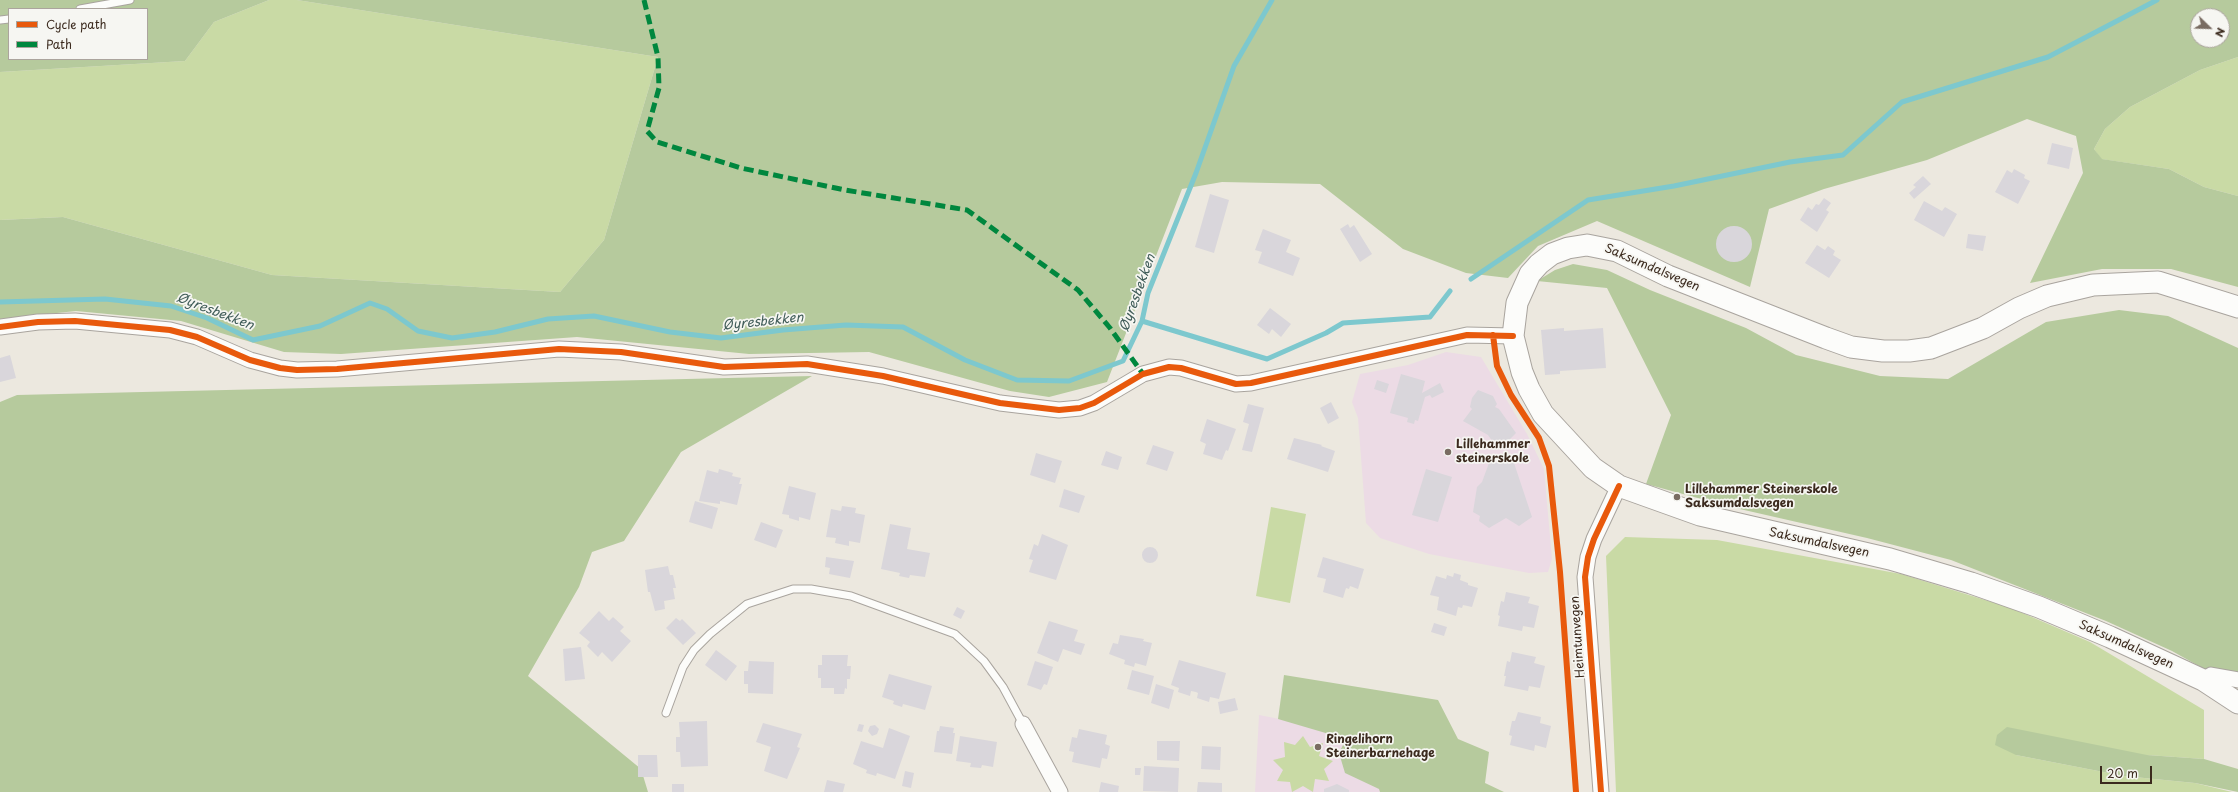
<!DOCTYPE html>
<html>
<head>
<meta charset="utf-8">
<style>
  body { margin:0 }
  #map { position:relative; width:2238px; height:792px; overflow:hidden; background:#ece8df; font-family:"Playpen Sans",sans-serif }
  canvas { display:block }
  .legend { position:absolute; left:8px; top:8px; width:140px; height:52px; box-sizing:border-box; background:#f6f6f2; border:1px solid #aba49d; margin:0; padding:5px 7px; list-style:none; font-size:12px; color:#3b2a1e }
  .legend li { display:flex; align-items:center; gap:8px; height:20px }
  .legend b { width:20px; border:1px solid #aba49d }
  .north { position:absolute; left:2190px; top:8px; width:40px; height:40px; box-sizing:border-box; background:#f6f6f2; border:1px solid #aba49d; border-radius:50%; rotate:113deg; font-size:11px; font-weight:700; line-height:16px; text-align:center; color:#3b2a1e }
  .north::after { content:''; display:block; margin:auto; width:14px; height:18px; background:#796c62; clip-path:polygon(50% 0,100% 100%,50% 72%,0 100%) }
  .scale { position:absolute; left:2100px; top:766px; width:52px; height:18px; box-sizing:border-box; border:2px solid #3b2a1e; border-top:0; padding-left:5px; font-size:12px; line-height:14px; white-space:nowrap; color:#3b2a1e; -webkit-text-stroke:3px #f6f6f2; paint-order:stroke }
</style>
</head>
<body>
<div id="map">
<canvas width="2238" height="792"></canvas>
<ul class="legend">
<li><b style="height:5px;background:#e8590c"></b>Cycle path</li>
<li><b style="height:5px;background:#00873e"></b>Path</li>
</ul>
<div class="north">N</div>
<div class="scale">20 m</div>
</div>
<script>
const g = document.querySelector('canvas').getContext('2d');
g.lineJoin = 'round';
function paint(path, color) { g.fillStyle = color; g.fill(path, 'evenodd'); }
const toPath = rows => new Path2D(rows.map(r => 'M' + r).join(''));
function stroke(path, color, width, dash) { g.strokeStyle = color; g.lineWidth = width; g.lineCap = dash ? 'butt' : 'round'; g.setLineDash(dash || []); g.stroke(path); }
function write(font, color, halo, rows, align = 'center') {
  g.font = font + ' "Playpen Sans",sans-serif'; g.lineWidth = 3.5; g.setLineDash([]); g.textBaseline = 'middle'; g.strokeStyle = halo; g.fillStyle = color; for (const [text, x, y, turn = 0] of rows) {
    g.save(); g.translate(x, y); g.rotate((+turn || 0) * Math.PI / 180); g.textAlign = isNaN(turn) ? turn : align; if (halo) g.strokeText(text, 0, 0); g.fillText(text, 0, 0); g.restore();
  }
}
const built = toPath([
  [1446,352,1481,357,1527,434,1544,469,1552,559,1548,572,1529,573,1429,554,1380,538,1366,523,1358,418,1352,402,1360,374,1408,365],
  [1259,715,1357,734,1400,792,1255,792]
]);
const green = toPath([
  [269,0,297,0,658,57,604,240,560,292,272,275,63,217,0,220,0,72,185,61,214,22],
  [2238,57,2238,196,2204,187,2169,169,2101,159,2094,149,2105,129,2130,107,2200,70],
  [1271,507,1306,514,1290,603,1256,596],
  [1625,537,1717,540,1901,574,2011,608,2090,642,2204,710,2204,759,2147,755,2016,755,2124,776,2195,783,2232,792,1616,792,1606,556],
  [1303,736,1310,747,1323,743,1319,756,1333,761,1324,769,1329,781,1315,779,1313,792,1303,786,1292,792,1290,782,1277,781,1283,770,1273,760,1285,757,1284,742,1295,745]
]);
const forest = toPath([
  [0,0,269,0,214,22,185,61,0,72],
  [9,9,147,9,147,59,9,59],
  [297,0,2238,0,2238,57,2200,70,2130,107,2105,129,2094,149,2102,159,2169,169,2204,187,2238,196,2238,287,2171,269,2102,269,2030,283,2083,173,2076,136,2027,119,1927,160,1824,189,1769,209,1750,287,1597,221,1538,246,1508,278,1466,273,1403,249,1320,184,1222,182,1182,189,1107,382,1049,397,1010,391,869,352,749,354,577,337,341,354,284,352,181,321,76,311,0,319,0,220,63,217,272,275,560,292,604,240,658,57],
  [2198,16,2222,16,2222,40,2198,40],
  [1573,264,1607,270,1650,290,1746,328,1796,355,1880,376,1948,379,2046,322,2119,310,2168,316,2238,348,2238,688,2172,651,2106,621,1951,560,1867,538,1731,507,1646,484,1671,415,1607,288,1537,281,1555,270],
  [812,376,681,452,624,541,592,552,579,587,528,676,641,769,648,792,0,792,0,402,17,395],
  [1284,675,1438,700,1458,739,1489,752,1485,783,1504,792,1380,792,1379,789,1345,773,1339,753,1346,739,1278,719],
  [2007,727,2147,755,2204,759,2238,769,2238,792,2195,783,2124,776,2016,755,1995,745,1997,735]
]);
const stream = toPath([
  [1471,279,1588,200,1674,186,1790,162,1843,155,1902,102,2048,57,2157,0],
  [0,302,105,299,171,306,207,318,253,340,320,326,370,303,387,309,418,331,452,338,495,332,548,319,594,316,670,332,721,338,783,330,846,325,903,327,965,360,1017,380,1069,381,1123,361,1142,321,1148,293,1196,173,1234,66,1272,0],
  [1142,321,1267,359,1326,333,1343,323,1430,317,1450,291]
]);
const building = toPath([
  [2052,143,2073,148,2069,169,2047,164],
  [2014,169,2025,175,2024,178,2030,181,2018,204,1995,192,2007,170,2012,173],
  [1923,176,1931,184,1914,199,1909,193,1916,187,1913,185],
  [1210,194,1229,200,1214,253,1195,247],
  [1824,198,1831,203,1826,210,1829,212,1817,232,1800,220,1808,207,1812,210,1816,204,1819,205],
  [1924,201,1942,211,1945,207,1957,214,1944,237,1914,220],
  [1348,224,1350,228,1354,225,1372,254,1360,262,1340,229],
  '1716 244a18 18 0 1 1 36 0a18 18 0 1 1-36 0Z',
  [1263,229,1291,240,1286,252,1300,258,1293,276,1258,263,1262,252,1255,250],
  [1968,234,1986,236,1983,251,1966,248],
  [1817,245,1825,250,1828,246,1835,251,1833,255,1841,260,1829,278,1805,263],
  [1270,308,1291,324,1281,337,1272,329,1269,334,1257,325],
  [1564,328,1564,331,1603,328,1606,368,1560,371,1560,374,1545,375,1541,330],
  [10,355,16,378,0,382,0,358],
  [1401,374,1425,381,1422,393,1440,383,1444,392,1432,398,1430,395,1425,397,1418,421,1415,420,1414,424,1407,422,1408,418,1390,413],
  [1377,380,1389,384,1386,393,1374,389],
  [1478,390,1493,396,1497,404,1495,407,1499,409,1516,433,1504,445,1495,445,1488,435,1463,421,1472,409,1470,407,1472,398],
  [1331,402,1339,418,1328,424,1320,408],
  [1248,404,1264,408,1252,452,1242,450,1249,424,1243,422],
  [1207,419,1236,429,1228,451,1226,450,1222,460,1203,454,1206,444,1200,441],
  [1294,438,1322,445,1321,446,1335,451,1328,472,1287,459],
  [1153,445,1174,452,1167,471,1146,464],
  [1106,451,1122,457,1118,470,1101,465],
  [1036,453,1062,461,1055,483,1030,475],
  [1489,463,1514,463,1532,517,1519,526,1506,518,1489,528,1479,521,1480,516,1473,512,1477,487,1482,482],
  [719,469,733,473,732,476,741,478,739,484,742,484,737,505,720,501,720,504,699,501,707,470,718,473],
  [1426,469,1452,477,1438,522,1412,515],
  [789,486,816,493,810,520,799,517,799,521,789,518,789,515,782,514],
  [1064,489,1085,496,1079,513,1059,507],
  [695,501,718,508,712,529,689,522],
  [842,506,856,508,855,513,865,515,860,543,849,541,849,546,835,543,836,538,826,537,831,509,841,511],
  [761,522,783,530,776,548,754,540],
  [890,524,911,528,907,549,930,553,925,577,910,575,909,578,899,576,900,573,881,569],
  [1042,534,1068,545,1056,580,1029,572,1033,560,1029,559,1034,544,1038,546],
  '1142 555a8 8 0 1 1 16 0a8 8 0 1 1-16 0Z',
  [826,557,854,561,850,578,829,574,830,568,825,567],
  [1323,557,1364,569,1358,589,1350,586,1349,589,1346,588,1343,598,1323,592,1326,579,1317,577],
  [668,566,670,575,673,575,676,588,673,588,675,599,664,601,665,609,655,611,650,592,648,592,645,570],
  [1454,573,1461,575,1460,580,1468,583,1468,585,1478,588,1472,607,1463,605,1462,608,1458,607,1456,616,1437,610,1439,597,1430,595,1436,576,1446,579,1447,575,1453,577],
  [1506,592,1530,597,1528,603,1539,606,1534,628,1523,626,1522,631,1498,626,1500,616,1498,615,1501,601,1504,602],
  [957,607,965,611,961,619,953,615],
  [599,611,609,621,613,617,624,627,620,631,631,641,612,662,602,652,598,657,587,646,590,642,579,633],
  [676,618,680,621,682,619,696,633,683,645,666,628],
  [1049,621,1078,630,1074,641,1085,644,1081,655,1063,649,1058,662,1037,653],
  [1434,623,1447,627,1444,636,1431,632],
  [1120,635,1144,639,1143,641,1152,643,1146,666,1135,663,1134,667,1124,664,1125,660,1109,654,1113,643,1118,644],
  [581,647,585,679,565,681,563,649],
  [716,650,737,666,726,681,705,665],
  [1512,652,1536,657,1534,663,1545,666,1540,688,1529,686,1528,691,1504,686,1506,676,1504,676,1507,661,1510,662],
  [822,655,848,655,847,666,851,666,850,679,847,679,847,689,845,688,844,694,834,694,834,688,821,688,821,678,818,678,818,665,822,665],
  [1179,660,1226,673,1219,699,1210,697,1209,702,1197,698,1198,693,1196,692,1191,691,1190,696,1178,692,1179,688,1171,685],
  [749,661,774,662,773,694,748,693,748,684,744,684,744,671,748,671],
  [1035,661,1053,667,1047,685,1044,684,1041,690,1027,685],
  [1132,670,1154,676,1149,695,1127,689],
  [889,674,932,686,925,710,903,704,902,707,893,704,894,701,882,697],
  [1156,684,1174,690,1169,709,1151,703],
  [1235,698,1238,710,1220,714,1218,702],
  [1518,712,1541,717,1540,723,1551,726,1546,748,1535,745,1534,751,1510,745,1512,736,1509,735,1512,721,1515,721],
  [707,721,708,766,681,767,680,752,676,752,676,737,680,737,679,722],
  [763,723,802,734,797,747,800,748,787,779,764,771,771,747,756,742],
  [859,724,864,725,862,732,857,731],
  [875,725,879,729,877,734,872,736,868,731,870,726],
  [940,726,954,728,953,733,955,733,952,754,934,752,937,731,939,731],
  [889,728,910,736,895,779,877,773,876,776,866,773,867,770,853,764,861,741,883,748],
  [1079,729,1107,735,1105,744,1110,746,1107,759,1102,758,1100,768,1072,762,1074,752,1069,751,1072,737,1077,738],
  [960,736,997,742,993,767,982,765,981,768,970,767,971,763,956,761],
  [1157,741,1180,741,1179,761,1157,760],
  [1202,746,1221,747,1220,770,1201,769],
  [638,755,657,755,658,777,638,777],
  [1144,766,1179,768,1178,792,1143,791],
  [1135,768,1141,768,1140,775,1135,775],
  [905,771,914,773,911,788,902,786],
  [827,780,845,784,843,792,824,792],
  [1101,782,1119,786,1118,792,1099,792],
  [1198,782,1222,783,1222,792,1197,792],
  [672,784,684,784,684,792,672,792],
  [1337,784,1349,790,1349,792,1324,792,1324,789]
]);
const service = toPath([
  [80,9,130,0],
  [0,20,9,19],
  [666,713,683,667,694,650,710,634,747,604,793,589,811,589,851,596,955,634,984,661,1003,687,1023,724]
]);
const minor = toPath([
  [0,327,38,322,75,321,170,330,197,337,250,360,280,368,297,370,337,369,559,349,621,352,724,367,807,364,883,376,1000,403,1059,410,1080,408,1094,403,1143,374,1169,367,1181,368,1236,384,1251,383,1467,335,1513,336],
  [2203,680,2211,675,2238,680],
  [1023,724,1060,792],
  [1601,792,1585,577,1588,557,1594,539,1619,486]
]);
const secondary = toPath([
  [2238,307,2158,282,2093,285,2047,296,2019,308,1983,328,1931,348,1909,351,1883,351,1851,347,1826,338,1668,276,1617,251,1587,245,1568,248,1552,254,1539,264,1530,274,1517,303,1513,336,1522,372,1529,389,1543,414,1593,468,1619,486,1700,515,1890,559,1971,583,2039,607,2110,637,2203,680,2238,703]
]);
const quiet = toPath([
  [644,0,658,57,659,88,647,131,657,142,741,168,845,190,967,210,1078,290,1110,328,1143,374]
]);
const cycleway = toPath([
  [0,327,38,322,75,321,170,330,197,337,250,360,280,368,297,370,337,369,559,349,621,352,724,367,807,364,883,376,1000,403,1059,410,1080,408,1094,403,1143,374,1169,367,1181,368,1236,384,1251,383,1467,335,1513,336],
  [1493,335,1497,366,1511,395,1539,438,1549,466,1560,572,1576,792],
  [1601,792,1585,577,1588,557,1594,539,1619,486]
]);
const markers = [
  [1448,452,4,"#796c62"],
  [1677,497,4,"#796c62"],
  [1318,747,4,"#796c62"]
];
const streetNames = [
  ["Saksumdalsvegen",1652,268,23],
  ["Saksumdalsvegen",1819,543,12],
  ["Heimtunvegen",1578,637,-94],
  ["Saksumdalsvegen",2126,645,24]
];
const poiNames = [
  ["Lillehammer",1456,445],
  ["steinerskole",1456,459],
  ["Lillehammer Steinerskole",1685,490],
  ["Saksumdalsvegen",1685,504],
  ["Ringelihorn",1326,740],
  ["Steinerbarnehage",1326,754]
];
const waterNames = [
  ["Øyresbekken",1138,293,-70],
  ["Øyresbekken",215,312,21],
  ["Øyresbekken",763,322,-6]
];
paint(built, '#ecdbe5');
paint(green, '#c9daa5');
paint(forest, '#b6ca9d');
stroke(stream, '#7dc8ce', 5);
paint(building, '#d9d6db');
stroke(service, '#a9a49e', 9);
stroke(minor, '#a9a49e', 17);
stroke(secondary, '#a9a49e', 23);
stroke(service, '#fcfcfa', 7);
stroke(minor, '#fcfcfa', 15);
stroke(secondary, '#fcfcfa', 21);
stroke(quiet, '#00873e', 5, [10, 5]);
stroke(cycleway, '#e8590c', 6);
for (const [x, y, r, color] of markers) { const dot = new Path2D(); dot.arc(x, y, r, 0, 2 * Math.PI); g.fillStyle = color; g.fill(dot); stroke(dot, '#f6f6f2', 1.5); }
write('12px', '#3b2a1e', '#f6f6f2', streetNames);
write('bold 12px', '#3b2a1e', '#f6f6f2', poiNames, 'left');
write('italic 13px', '#415d59', '#f6f6f2', waterNames);
</script>
</body>
</html>
